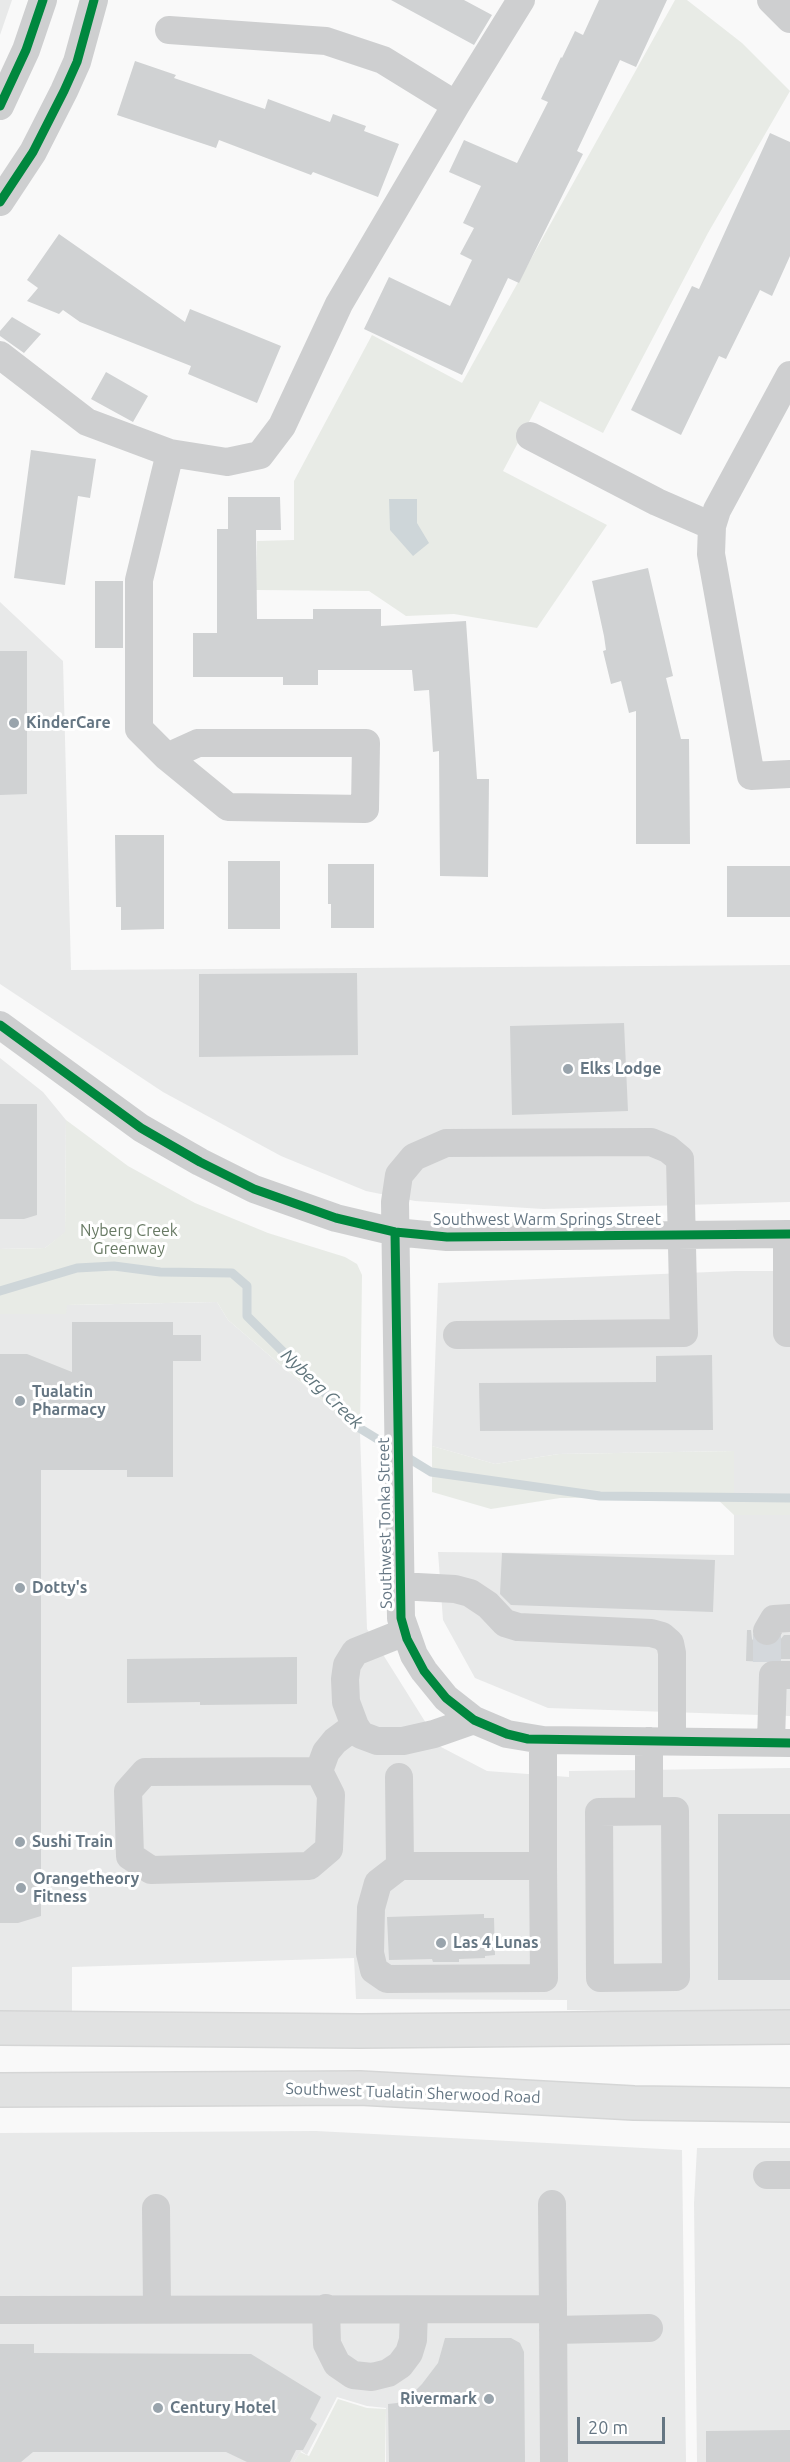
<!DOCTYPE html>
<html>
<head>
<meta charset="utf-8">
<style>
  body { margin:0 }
  #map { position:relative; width:790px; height:2462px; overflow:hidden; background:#f9f9f9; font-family:Ubuntu,sans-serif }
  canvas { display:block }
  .scale { position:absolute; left:577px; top:2417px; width:88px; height:27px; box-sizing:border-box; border:3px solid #657683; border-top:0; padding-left:8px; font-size:18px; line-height:21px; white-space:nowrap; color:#657683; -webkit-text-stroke:4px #fff; paint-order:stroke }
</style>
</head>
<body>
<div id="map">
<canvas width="790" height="2462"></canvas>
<div class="scale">20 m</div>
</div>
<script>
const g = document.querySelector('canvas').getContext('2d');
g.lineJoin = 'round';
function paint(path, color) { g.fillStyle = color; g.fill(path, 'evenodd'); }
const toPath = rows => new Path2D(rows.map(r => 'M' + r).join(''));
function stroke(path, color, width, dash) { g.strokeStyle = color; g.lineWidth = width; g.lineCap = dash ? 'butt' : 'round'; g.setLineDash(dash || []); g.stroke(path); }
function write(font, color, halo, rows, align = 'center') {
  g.font = font + ' Ubuntu,sans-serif'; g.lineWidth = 6; g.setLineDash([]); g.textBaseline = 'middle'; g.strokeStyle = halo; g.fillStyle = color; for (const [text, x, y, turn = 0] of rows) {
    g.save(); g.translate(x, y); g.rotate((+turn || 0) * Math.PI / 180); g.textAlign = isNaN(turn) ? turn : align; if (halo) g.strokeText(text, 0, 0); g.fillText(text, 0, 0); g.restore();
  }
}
const built = toPath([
  [0,0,12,0,0,35],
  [0,602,63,661,71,970,790,965,790,1202,543,1209,415,1201,366,1191,281,1156,163,1092,0,984],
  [0,1058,43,1092,66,1120,65,1233,45,1248,0,1249],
  [735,1271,790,1271,790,1494,734,1495,734,1451,559,1454,495,1464,432,1446,438,1283],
  [217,1302,228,1320,360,1433,367,1629,441,1747,487,1771,569,1777,569,1771,790,1768,790,2015,567,2010,567,2000,356,1999,354,1958,72,1967,72,2016,0,2016,0,1314,66,1314,66,1305],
  [734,1515,790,1515,790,1716,548,1708,475,1678,443,1620,438,1552,734,1555],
  [316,2131,682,2150,686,2462,386,2462,386,2408,367,2406,337,2397,307,2455,301,2451,294,2462,0,2462,0,2133],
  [697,2148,790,2148,790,2462,697,2462,694,2203]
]);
const green = toPath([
  [675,0,687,0,742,43,790,91,708,233,603,433,540,401,503,471,607,525,537,628,454,614,406,616,369,591,256,590,257,541,294,540,294,481,372,335,462,383],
  [66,1120,128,1166,195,1203,268,1233,345,1257,357,1264,362,1275,360,1433,228,1320,217,1302,67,1305,66,1314,0,1314,0,1249,45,1248,65,1232],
  [432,1446,495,1464,559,1454,734,1451,734,1494,790,1494,790,1515,734,1515,715,1497,560,1498,491,1509,432,1492],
  [338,2399,367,2408,386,2409,385,2462,294,2462,300,2452,309,2456]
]);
const water = toPath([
  [389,499,417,499,417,523,429,543,413,556,390,530]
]);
const stream = toPath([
  [0,1291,77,1268,114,1266,160,1272,232,1273,247,1286,247,1316,361,1429,431,1472,600,1496,790,1498]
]);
const building = toPath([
  [391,0,464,0,492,15,474,45],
  [599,0,667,0,636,67,620,60,577,151,583,154,519,283,508,278,462,375,364,329,389,277,450,306,472,260,460,254,474,228,463,223,481,186,449,172,464,140,517,163,548,102,541,99,561,57,562,58,575,31,583,35],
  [135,61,176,75,174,78,265,109,268,99,330,122,333,114,366,126,364,131,399,144,378,197,313,172,311,175,219,140,216,148,117,115],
  [770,133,790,142,790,256,772,296,760,290,726,359,719,356,681,435,631,410,692,286,699,289],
  [59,234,185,322,190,309,281,346,257,403,188,374,191,366,80,322,63,310,59,314,27,301,38,288,27,280],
  [12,317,41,334,24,353,0,336,0,331],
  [106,372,148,396,133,422,91,399],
  [31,450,96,459,90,498,78,496,65,585,14,578],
  [228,497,280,497,281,530,256,530,257,619,313,619,313,609,381,609,381,626,466,621,477,779,489,779,488,877,440,876,439,751,433,752,429,690,414,691,412,670,318,670,318,685,283,685,283,677,193,677,193,633,217,633,217,529,228,529],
  [648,568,673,676,666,678,681,739,689,739,690,844,636,844,636,711,629,713,621,681,611,684,603,651,606,650,604,636,592,581],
  [95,581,123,581,123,648,95,648],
  [0,651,27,651,27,794,0,795],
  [115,835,164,835,164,929,121,930,121,907,116,907],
  [228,861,280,861,280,929,228,929],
  [328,864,374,864,374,928,331,928,331,904,328,904],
  [727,866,790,866,790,917,727,917],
  [357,973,358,1055,199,1057,199,974],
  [624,1023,628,1111,512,1115,510,1026],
  [0,1104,37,1104,37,1215,24,1219,0,1219],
  [72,1322,173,1322,173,1335,201,1335,201,1361,173,1361,173,1477,127,1477,127,1470,41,1470,41,1916,18,1923,0,1923,0,1354,27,1354,72,1372],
  [712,1355,713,1430,480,1431,479,1383,656,1382,656,1356],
  [502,1553,715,1560,713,1612,511,1605,500,1594],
  [747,1630,751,1630,752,1639,758,1645,766,1647,776,1645,784,1635,790,1635,790,1659,773,1659,764,1662,746,1661],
  [297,1657,297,1704,200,1705,200,1702,127,1703,127,1659],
  [718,1814,790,1814,790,1980,718,1980],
  [484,1914,484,1918,494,1918,495,1955,485,1956,485,1958,459,1959,459,1962,433,1962,432,1959,389,1960,387,1917],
  [445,2338,511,2338,520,2343,524,2352,525,2462,389,2462,388,2404,397,2403,409,2397,422,2384,438,2363],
  [0,2344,34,2344,34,2353,251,2354,321,2397,310,2419,317,2424,303,2450,296,2450,290,2462,247,2462,226,2452,33,2452,21,2462,0,2462],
  [790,2430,790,2462,706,2462,706,2431]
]);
const minorTunnel = toPath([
  [767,1662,767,1631]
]);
const minor = toPath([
  [771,0,790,19],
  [169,30,326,41,383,60,456,105],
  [0,106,26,50,43,0],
  [0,202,33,152,64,91,77,62,94,0],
  [0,355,87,422,170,453,227,462,260,455,282,426,339,304,456,105,521,0],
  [790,375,717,510,712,526,711,554,751,776,790,774],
  [530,436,657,502,712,526],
  [198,743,366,743,365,809,228,807,167,757,198,743],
  [167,757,139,729,139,580,170,453],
  [0,1025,141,1128,200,1162,254,1189,336,1218,395,1232,447,1237,790,1234],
  [787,1234,787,1333,790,1333],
  [457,1335,684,1333,680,1159,668,1149,651,1142,446,1143,414,1157,399,1175,395,1202,401,1618,414,1655,424,1671,446,1698,474,1720,507,1734,543,1740,790,1743],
  [399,1586,455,1589,470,1593,488,1605,505,1623,518,1627,651,1633,662,1636,670,1643,672,1653,672,1741],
  [767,1631,774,1619,790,1618],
  [405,1632,355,1652,347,1665,345,1679,346,1702,355,1726,361,1735,377,1741,403,1741,434,1734,474,1720],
  [543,1740,543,1866,544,1978,387,1979,374,1970,370,1953,371,1908,378,1883,400,1866,543,1866],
  [649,1741,649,1811],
  [771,1742,773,1675,790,1675],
  [319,1771,331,1795,329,1849,309,1866,151,1870,130,1856,128,1791,145,1772,319,1771,326,1752,335,1741,355,1726],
  [399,1777,400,1866],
  [675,1811,676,1977,600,1978,599,1812,675,1811],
  [767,2175,790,2175],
  [552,2204,553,2309],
  [156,2208,157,2309],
  [326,2308,327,2344,337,2364,353,2375,372,2377,388,2373,400,2365,409,2353,413,2340,414,2310],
  [0,2310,553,2309,554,2462],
  [553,2330,649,2328]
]);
const highway = toPath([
  [0,2028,360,2031,790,2027],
  [0,2090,360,2088,634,2103,790,2105]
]);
const cycleway = toPath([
  [0,106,26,50,43,0],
  [0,202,33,152,64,91,77,62,94,0],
  [0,1025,141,1128,200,1162,254,1189,336,1218,395,1232,447,1237,790,1234],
  [395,1232,401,1618,407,1639,424,1671,446,1698,474,1720,507,1734,528,1739,790,1743]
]);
const markers = [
  [14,723,6,"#99a4ac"],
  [568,1069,6,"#99a4ac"],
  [20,1401,6,"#99a4ac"],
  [20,1588,6,"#99a4ac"],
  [20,1842,6,"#99a4ac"],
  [21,1888,6,"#99a4ac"],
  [441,1943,6,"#99a4ac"],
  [489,2399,6,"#99a4ac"],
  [158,2408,6,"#99a4ac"]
];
const poiNames = [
  ["KinderCare",26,723],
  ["Elks Lodge",580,1069],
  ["Tualatin",32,1392],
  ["Pharmacy",32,1410],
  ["Dotty's",32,1588],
  ["Sushi Train",32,1842],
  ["Orangetheory",33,1879],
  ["Fitness",33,1897],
  ["Las 4 Lunas",453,1943],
  ["Rivermark",477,2399,"right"],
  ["Century Hotel",170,2408]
];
const streetNames = [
  ["Southwest Warm Springs Street",547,1220],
  ["Southwest Tonka Street",385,1523,-91],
  ["Southwest Tualatin Sherwood Road",413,2093,2]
];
const parkNames = [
  ["Nyberg Creek",129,1231],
  ["Greenway",129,1249]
];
const waterNames = [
  ["Nyberg Creek",322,1389,44]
];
paint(built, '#e8e9e9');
paint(green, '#e8ebe6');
paint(water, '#ced6d9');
stroke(stream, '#ced6d9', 9);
paint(building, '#d0d2d3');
stroke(minorTunnel, '#d4d8dc', 28, [28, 14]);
stroke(highway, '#d5d6d6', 36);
stroke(minor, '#cecfd0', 28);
stroke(highway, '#e1e2e2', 33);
stroke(cycleway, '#00873e', 9);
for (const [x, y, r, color] of markers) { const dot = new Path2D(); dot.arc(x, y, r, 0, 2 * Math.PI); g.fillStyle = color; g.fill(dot); stroke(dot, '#fff', 2); }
write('bold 16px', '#657683', '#fff', poiNames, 'left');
write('16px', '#657683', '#fff', streetNames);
write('16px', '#687a64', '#fff', parkNames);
write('italic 18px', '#60757c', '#fff', waterNames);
</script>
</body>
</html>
